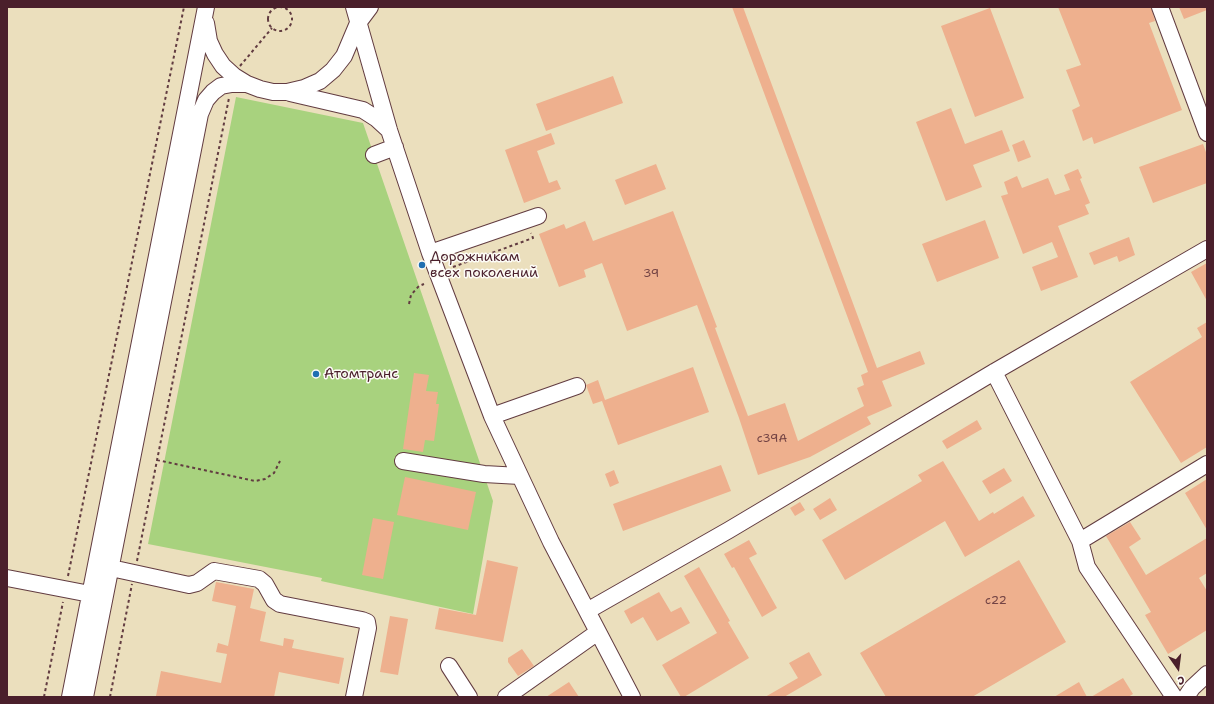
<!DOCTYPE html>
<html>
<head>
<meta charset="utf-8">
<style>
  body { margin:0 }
  #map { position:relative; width:1214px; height:704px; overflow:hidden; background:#ebdfbd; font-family:"Shantell Sans",sans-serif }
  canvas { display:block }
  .frame { position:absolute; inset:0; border:8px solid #4a1f2b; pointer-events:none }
  .north { position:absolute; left:1158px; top:648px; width:40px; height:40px; -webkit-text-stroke:3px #fdfcf7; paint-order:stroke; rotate:166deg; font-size:11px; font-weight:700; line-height:16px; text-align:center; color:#4a1f2b }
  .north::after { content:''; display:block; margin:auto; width:14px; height:18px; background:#4a1f2b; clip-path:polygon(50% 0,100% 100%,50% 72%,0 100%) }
</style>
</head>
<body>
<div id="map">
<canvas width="1214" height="704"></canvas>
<div class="frame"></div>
<div class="north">С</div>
</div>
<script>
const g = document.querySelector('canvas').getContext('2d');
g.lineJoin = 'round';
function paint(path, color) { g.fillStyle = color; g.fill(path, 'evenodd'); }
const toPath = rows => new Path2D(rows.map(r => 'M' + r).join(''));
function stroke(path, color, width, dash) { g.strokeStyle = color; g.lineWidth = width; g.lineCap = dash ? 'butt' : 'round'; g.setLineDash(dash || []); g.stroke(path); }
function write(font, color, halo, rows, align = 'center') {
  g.font = font + ' "Shantell Sans",sans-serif'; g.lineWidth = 3; g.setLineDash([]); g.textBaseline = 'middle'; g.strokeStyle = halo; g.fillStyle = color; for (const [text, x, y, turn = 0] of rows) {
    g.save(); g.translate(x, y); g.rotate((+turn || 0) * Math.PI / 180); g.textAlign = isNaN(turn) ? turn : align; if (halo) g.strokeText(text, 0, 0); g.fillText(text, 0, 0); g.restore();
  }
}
const green = toPath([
  [236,97,363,123,493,501,473,614,321,581,322,578,148,544]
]);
const building = toPath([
  [732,7,743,7,877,368,920,351,925,364,882,381,892,406,867,417,871,424,810,457,758,475,739,418,697,305,627,331,602,263,584,270,586,277,559,287,539,234,564,224,566,229,585,221,593,241,673,211,717,327,715,328,748,416,785,403,798,441,864,406,857,388,864,385,861,375,868,372],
  [1058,7,1151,7,1155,21,1149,23,1182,110,1094,144,1092,137,1083,141,1072,110,1080,106,1066,70,1081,65],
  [1179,7,1207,7,1207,10,1184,19],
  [990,8,1024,98,975,117,941,26],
  [613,76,623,103,546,131,536,104],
  [951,108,965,144,1002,130,1010,151,973,165,982,187,946,201,916,122],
  [551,133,555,144,537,151,549,183,557,180,561,189,524,203,505,150],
  [1024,140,1031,157,1018,162,1012,145],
  [1203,144,1207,155,1207,183,1153,203,1139,167],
  [656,164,666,189,625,205,615,180],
  [1078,169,1082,178,1080,179,1090,203,1085,205,1089,214,1058,226,1078,277,1041,291,1032,267,1058,257,1052,242,1023,254,1001,196,1008,194,1004,182,1017,176,1022,188,1048,178,1055,195,1070,190,1064,175],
  [985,220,999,258,937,282,922,244],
  [1129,237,1135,255,1119,262,1117,256,1094,265,1089,253],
  [1207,263,1207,301,1191,272],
  [1207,322,1207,447,1181,463,1130,382,1202,337,1197,328],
  [693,367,709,412,618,445,602,401,593,404,586,385,598,380,605,400],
  [414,373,429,375,426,391,438,392,436,404,439,404,434,441,425,440,423,452,403,449],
  [977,420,982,429,947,449,942,441],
  [943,461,979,521,993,512,994,514,1023,496,1035,516,965,557,945,521,845,580,822,540,922,481,918,475],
  [721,465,731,491,623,531,613,504],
  [1004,468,1012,481,990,494,982,481],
  [614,470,619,483,610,487,605,474],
  [405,477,476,492,468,530,397,515],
  [1207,479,1207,530,1185,493],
  [830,498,837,510,820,520,813,509],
  [800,502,805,510,795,516,790,508],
  [373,518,394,522,383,579,362,575],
  [1130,522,1141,539,1129,547,1146,575,1207,538,1207,573,1199,578,1207,591,1207,630,1168,654,1145,615,1151,612,1106,536],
  [749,540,757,554,749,558,777,608,762,617,734,567,732,568,724,554],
  [487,560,518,567,503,642,435,629,439,608,476,615],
  [1019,560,1066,642,972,697,886,697,860,653],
  [699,567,730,621,728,622,749,658,684,697,681,697,662,665,717,633,684,576],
  [216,582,254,589,250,608,266,612,260,641,283,646,284,638,294,640,292,648,344,658,339,684,279,672,274,697,156,696,161,671,221,683,227,654,216,652,218,643,228,646,236,606,212,601],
  [659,592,671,612,681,607,690,623,657,641,643,617,631,624,624,611],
  [390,616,408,619,398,675,380,672],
  [522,649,534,666,518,676,508,662,508,658],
  [809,652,822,675,784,697,765,697,798,678,789,663],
  [1123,678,1133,694,1128,697,1091,697],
  [569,682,579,697,546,697],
  [1079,682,1087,697,1054,697]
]);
const path = toPath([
  '268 19a12 12 0 1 1 24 0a12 12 0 1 1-24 0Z',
  [240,66,272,28],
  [453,267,533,238,531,233],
  [409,304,411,295,419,286,424,284],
  [157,460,255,481,265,479,274,473,280,461],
  [137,561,229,98],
  [68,576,184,7],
  [44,697,63,602],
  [110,697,132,584]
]);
const minor = toPath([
  [354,7,389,130,430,253,492,416,551,542,632,697],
  [1160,7,1207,133],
  [206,23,209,41,215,54,223,66,234,76,247,84,260,89,273,92,287,92,304,88,320,81,333,70,344,56,358,23,370,7],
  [290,93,363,110,377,119,389,130],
  [374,155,395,147],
  [430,253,538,216],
  [994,372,1080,541,1087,567,1174,697],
  [492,416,577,386],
  [403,461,484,474,520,476],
  [1080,541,1207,464],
  [111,568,189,585,197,583,214,571,259,579,265,584,274,600,280,604,362,620,367,622,368,628,354,697],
  [7,578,90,594],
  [587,611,729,530,994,372,1207,249],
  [449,666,469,697],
  [70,697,206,7],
  [85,697,200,114,206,100,213,92,221,86,232,84,247,84],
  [506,697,598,632],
  [1186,697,1192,688,1207,674]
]);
const markers = [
  [422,265,4,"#1f6fb2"],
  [316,374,4,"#1f6fb2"]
];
const numberNames = [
  ["39",651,274],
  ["с39А",772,439],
  ["с22",996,601]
];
const poiNames = [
  ["Дорожникам",430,257],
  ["всех поколений",430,273],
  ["Атомтранс",324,374]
];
paint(green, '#a8d27e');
paint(building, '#eeb08e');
stroke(minor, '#623c41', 18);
stroke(path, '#623c41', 2, [3, 3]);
stroke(minor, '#fff', 16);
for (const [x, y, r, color] of markers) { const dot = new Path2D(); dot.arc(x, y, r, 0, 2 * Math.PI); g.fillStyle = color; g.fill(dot); stroke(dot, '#fdfcf7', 1.5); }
write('12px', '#734344', null, numberNames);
write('14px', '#4a1f2b', '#fdfcf7', poiNames, 'left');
</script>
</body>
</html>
